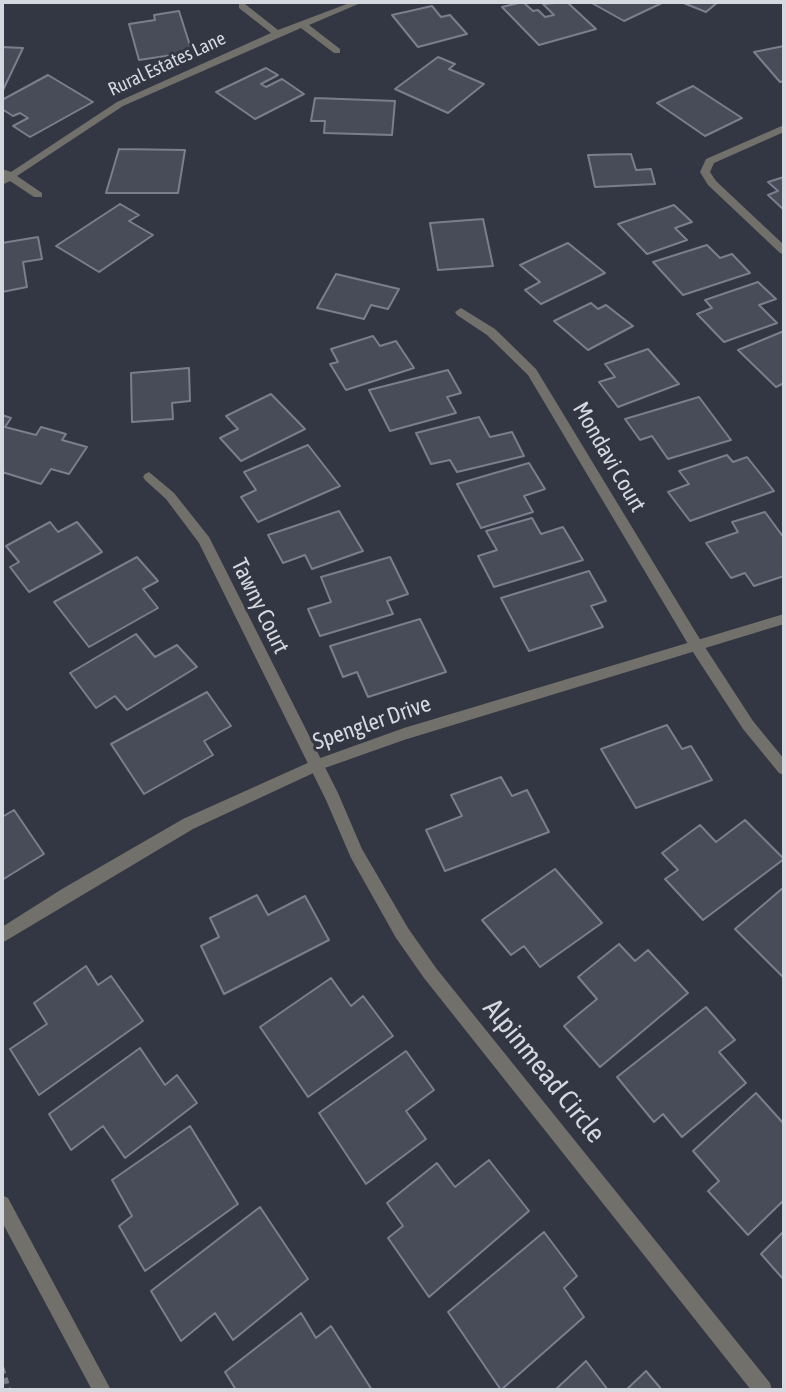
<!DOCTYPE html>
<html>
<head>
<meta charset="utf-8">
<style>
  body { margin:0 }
  #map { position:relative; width:786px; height:1392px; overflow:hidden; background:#333743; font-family:"Asap Condensed",sans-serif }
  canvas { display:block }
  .frame { position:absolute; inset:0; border:4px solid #d6d8e0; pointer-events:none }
</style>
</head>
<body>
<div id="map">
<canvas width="786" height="1392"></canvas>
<div class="frame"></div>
</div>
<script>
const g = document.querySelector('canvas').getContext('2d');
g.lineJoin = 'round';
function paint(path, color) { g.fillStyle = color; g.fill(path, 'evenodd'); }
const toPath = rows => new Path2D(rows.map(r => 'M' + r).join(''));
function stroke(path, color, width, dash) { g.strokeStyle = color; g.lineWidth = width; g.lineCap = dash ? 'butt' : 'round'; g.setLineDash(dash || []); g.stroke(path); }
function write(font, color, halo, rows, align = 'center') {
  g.font = font + ' "Asap Condensed",sans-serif'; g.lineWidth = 6; g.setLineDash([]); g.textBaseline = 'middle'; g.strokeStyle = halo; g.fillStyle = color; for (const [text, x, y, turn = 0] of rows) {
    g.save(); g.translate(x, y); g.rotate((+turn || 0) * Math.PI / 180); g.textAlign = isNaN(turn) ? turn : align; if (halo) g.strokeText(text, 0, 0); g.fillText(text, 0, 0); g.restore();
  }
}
const building = toPath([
  [523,2,533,11,538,10,545,17,554,15,543,4,567,2,596,29,539,45,502,7,523,2],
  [590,2,664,2,624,21,590,2],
  [681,2,718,2,706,12,681,2],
  [432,6,441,17,450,15,467,34,418,47,392,15,432,6],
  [179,11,192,52,139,60,129,24,155,20,154,15,179,11],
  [784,46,784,81,780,82,754,52,784,46],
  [2,47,23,48,3,90,2,90,2,47],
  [438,57,455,64,449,69,484,84,448,113,395,89,438,57],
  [266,68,278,75,261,84,266,87,282,79,304,94,255,119,216,92,266,68],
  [48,75,93,102,30,137,13,126,28,118,20,113,13,116,2,109,2,100,48,75],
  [693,86,742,118,705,136,657,103,693,86],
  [315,98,395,101,392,135,324,133,325,121,311,121,315,98],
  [119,149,185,150,178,193,106,193,119,149],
  [631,154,636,170,651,169,655,184,595,187,588,155,631,154],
  [784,177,784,210,768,195,778,191,768,182,784,177],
  [120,204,139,215,129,221,153,235,99,272,56,246,120,204],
  [674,205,692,222,675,228,687,240,647,254,618,224,674,205],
  [483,219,493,266,438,270,430,223,483,219],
  [38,237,42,259,23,262,27,287,2,292,2,243,38,237],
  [568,243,605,273,541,304,525,290,540,282,520,265,568,243],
  [707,245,720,258,732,254,750,273,683,295,653,262,707,245],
  [336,274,399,289,388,309,371,305,364,319,317,308,336,274],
  [758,282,776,299,759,305,777,323,724,342,697,314,712,308,705,300,758,282],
  [591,303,598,309,606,305,633,326,588,350,554,321,591,303],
  [784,331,784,383,776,387,738,350,784,331],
  [373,336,380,346,396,341,414,368,346,390,330,364,338,362,331,349,373,336],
  [648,349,679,384,618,407,599,382,615,377,605,364,648,349],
  [189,368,190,401,172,403,173,419,132,422,131,373,189,368],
  [448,370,461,393,447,397,456,413,390,431,369,390,448,370],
  [271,394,305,429,241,461,220,438,238,429,226,416,271,394],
  [699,397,731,440,668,459,652,436,640,440,625,419,699,397],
  [2,415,11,418,5,427,36,435,41,427,66,434,62,440,87,447,69,474,51,469,41,484,2,472,2,415],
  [479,417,490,437,512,432,524,456,457,472,450,460,431,464,416,433,479,417],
  [308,445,340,486,258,522,241,497,256,490,244,472,308,445],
  [727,455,733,462,747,457,774,491,690,521,668,492,689,484,679,471,727,455],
  [529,463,545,489,524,496,533,512,481,528,457,484,529,463],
  [339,511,363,551,312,569,305,555,283,563,268,535,339,511],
  [765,512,784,538,784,576,754,586,745,573,731,578,706,543,738,532,732,522,765,512],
  [532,518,541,534,563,527,583,560,494,587,478,556,497,550,486,531,532,518],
  [50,522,58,532,77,522,102,552,29,592,10,567,19,562,6,546,50,522],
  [137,557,158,581,143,589,158,608,89,647,54,602,137,557],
  [390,557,408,594,387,601,393,614,320,636,308,609,331,602,321,577,390,557],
  [589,571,606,601,591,606,603,627,529,651,501,598,589,571],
  [420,619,446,672,368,697,357,672,343,677,330,646,420,619],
  [136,634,155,657,177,645,197,667,127,710,115,696,96,708,70,673,136,634],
  [207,692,231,726,204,741,213,755,144,794,111,744,207,692],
  [667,725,682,749,691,746,712,780,636,808,601,749,667,725],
  [501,777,512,796,527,790,549,832,445,871,426,830,462,816,451,795,501,777],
  [14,810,44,854,2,880,2,817,14,810],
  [745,820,784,859,703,920,665,879,678,870,662,853,700,825,716,842,745,820],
  [555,869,602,923,540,967,524,946,511,955,482,920,555,869],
  [784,887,784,978,735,929,784,887],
  [257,895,268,915,305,896,329,940,224,994,201,946,219,937,210,918,257,895],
  [619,944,635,961,648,950,688,993,600,1067,564,1026,597,999,578,977,619,944],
  [86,966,98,985,111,976,143,1021,39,1095,10,1049,47,1024,34,1003,86,966],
  [331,978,351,1006,363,996,393,1036,308,1097,260,1027,331,978],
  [706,1007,735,1040,719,1052,746,1083,682,1137,663,1114,654,1122,617,1077,706,1007],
  [140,1048,165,1085,177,1075,197,1103,125,1158,103,1126,71,1150,49,1114,140,1048],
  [406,1051,434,1090,406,1111,426,1139,366,1184,319,1113,406,1051],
  [756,1093,784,1124,784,1200,748,1235,708,1191,719,1181,693,1151,756,1093],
  [190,1126,238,1204,145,1271,119,1226,132,1216,112,1180,190,1126],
  [489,1160,529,1211,429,1297,388,1238,403,1226,387,1203,437,1163,455,1187,489,1160],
  [260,1207,308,1279,233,1340,215,1313,181,1341,151,1291,260,1207],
  [784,1231,784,1280,761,1254,784,1231],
  [544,1232,577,1276,564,1288,584,1317,501,1390,448,1312,544,1232],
  [301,1313,316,1338,331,1326,372,1390,236,1390,225,1372,301,1313],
  [586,1361,608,1390,555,1390,586,1361],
  [646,1371,662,1390,626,1390,646,1371]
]);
const path = toPath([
  [2,1368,9,1390]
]);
const minor = toPath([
  [352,2,363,2,309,25,340,49,340,53,334,53,301,28,123,106,17,176,42,193,42,197,34,197,10,181,2,185,4,176,2,169,11,172,117,102,271,33,239,8,239,4,245,4,278,30,352,2],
  [784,125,784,132,714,163,710,172,716,181,784,245,784,254,780,253,708,185,700,172,706,159,784,125],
  [461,308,495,329,536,369,701,641,753,721,784,759,784,775,779,773,743,729,691,649,528,375,487,335,457,315,455,312,461,308],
  [149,472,174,493,209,537,338,793,362,849,408,928,436,968,770,1383,772,1390,751,1390,424,978,396,938,351,858,326,800,199,543,166,499,145,480,143,477,145,474,149,472],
  [2,1195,8,1198,111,1390,92,1390,2,1222,2,1195]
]);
const tertiary = toPath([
  [784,614,784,624,404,740,322,769,193,829,2,943,2,927,62,889,183,819,312,761,404,728,784,614]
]);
const farStreetnames = [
  ["Rural Estates Lane",167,64,-25]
];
const streetNames = [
  ["Mondavi Court",609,457,60],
  ["Tawny Court",260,606,64],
  ["Spengler Drive",372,723,-19]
];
const nearStreetnames = [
  ["Alpinmead Circle",544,1071,51]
];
paint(building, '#484c59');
stroke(building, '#7a7e8d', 2);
stroke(path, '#757983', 5, [6, 4.5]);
paint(minor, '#72706a');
paint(tertiary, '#72706a');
write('19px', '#d6d8e0', '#333743', farStreetnames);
write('23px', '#d6d8e0', '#333743', streetNames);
write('28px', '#d6d8e0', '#333743', nearStreetnames);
</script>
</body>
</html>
